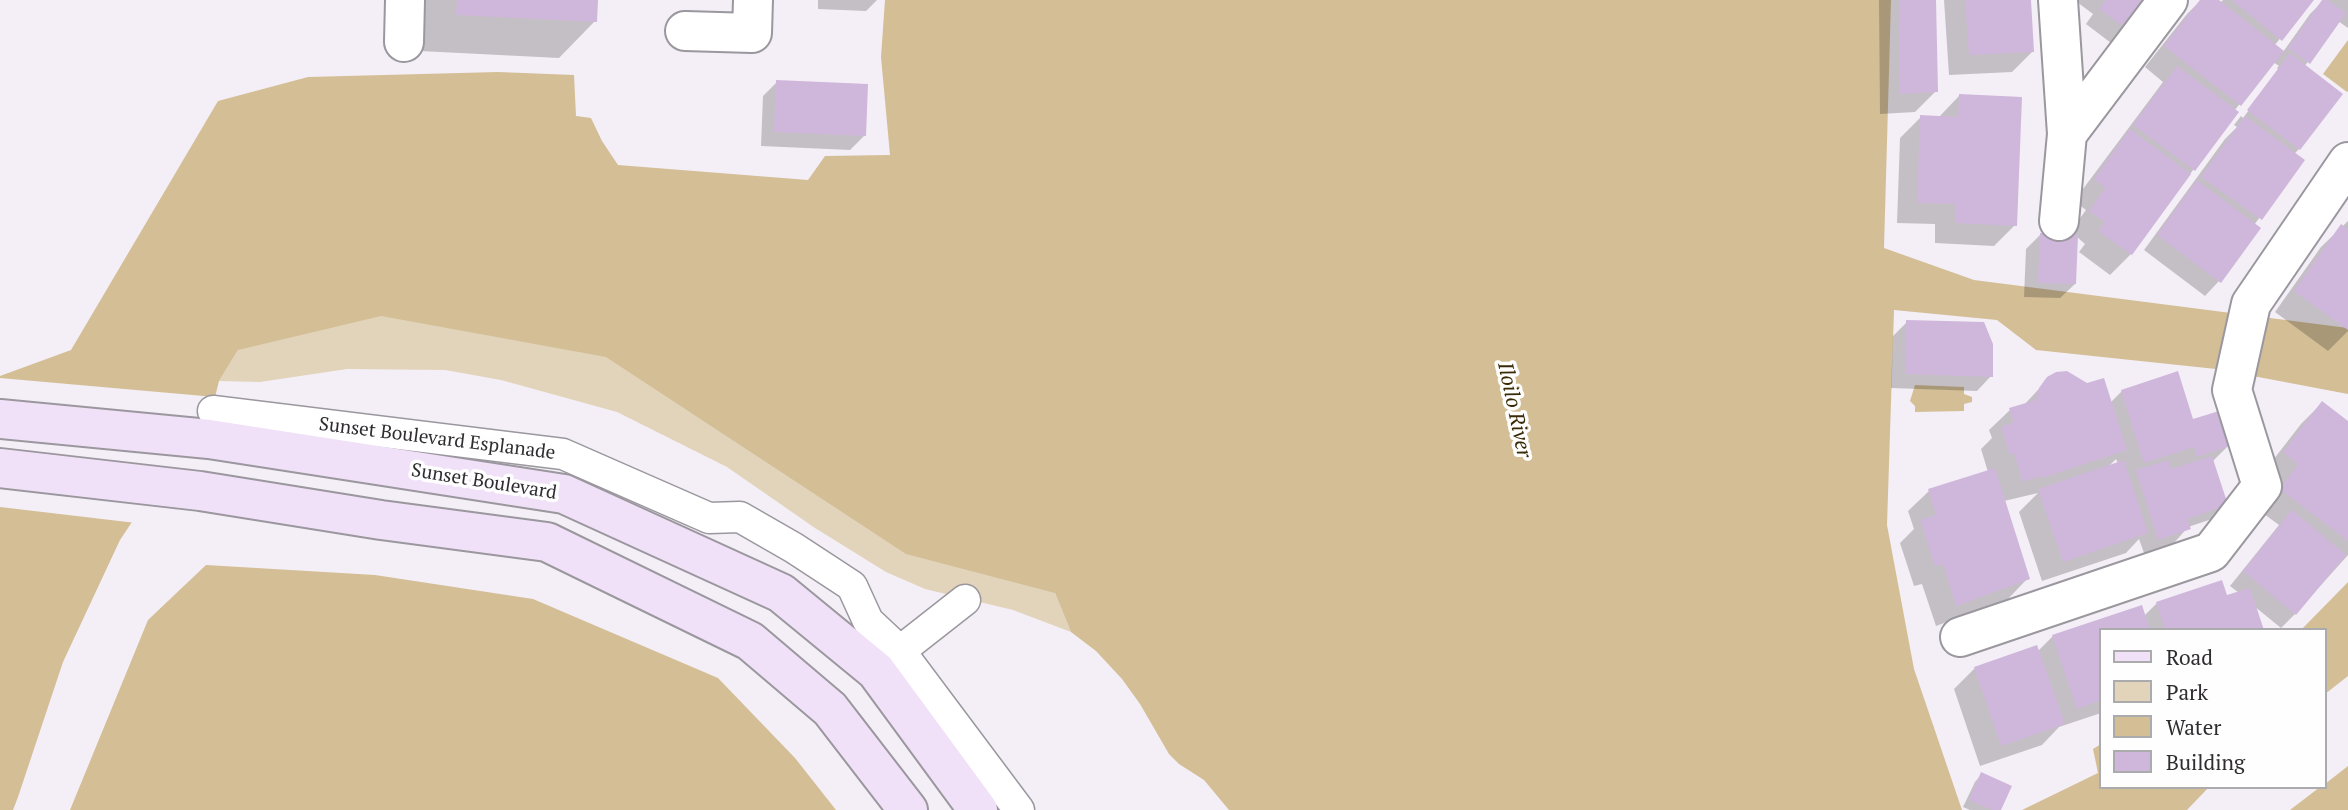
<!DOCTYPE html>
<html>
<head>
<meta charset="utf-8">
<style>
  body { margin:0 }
  #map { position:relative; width:2348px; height:810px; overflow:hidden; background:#f4eff6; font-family:"PT Serif",serif }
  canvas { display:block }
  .legend { position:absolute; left:2099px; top:628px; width:228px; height:161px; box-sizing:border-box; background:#fefefe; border:2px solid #abaaac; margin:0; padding:9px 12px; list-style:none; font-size:21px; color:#2f2d30 }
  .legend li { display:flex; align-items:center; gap:14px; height:35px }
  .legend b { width:35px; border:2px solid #abaaac }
</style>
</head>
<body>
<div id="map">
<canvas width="2348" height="810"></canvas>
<ul class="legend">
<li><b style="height:9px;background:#f1e1f8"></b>Road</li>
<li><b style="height:19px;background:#e2d4ba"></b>Park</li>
<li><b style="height:19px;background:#d3be96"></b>Water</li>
<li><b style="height:19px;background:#cfb6db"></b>Building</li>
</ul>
</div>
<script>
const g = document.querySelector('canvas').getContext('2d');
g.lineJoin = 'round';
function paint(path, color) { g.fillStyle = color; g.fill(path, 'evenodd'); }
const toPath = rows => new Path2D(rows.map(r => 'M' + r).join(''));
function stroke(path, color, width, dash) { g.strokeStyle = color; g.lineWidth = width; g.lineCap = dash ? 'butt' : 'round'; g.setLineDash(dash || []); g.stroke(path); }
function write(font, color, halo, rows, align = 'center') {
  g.font = font + ' "PT Serif",serif'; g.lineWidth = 7; g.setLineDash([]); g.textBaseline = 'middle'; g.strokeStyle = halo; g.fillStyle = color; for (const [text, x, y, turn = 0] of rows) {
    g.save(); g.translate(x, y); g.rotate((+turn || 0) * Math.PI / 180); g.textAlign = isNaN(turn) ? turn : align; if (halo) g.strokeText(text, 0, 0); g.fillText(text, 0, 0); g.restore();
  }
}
const green = toPath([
  [365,294,604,346,1055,593,1071,632,1013,610,925,589,886,572,815,528,727,467,617,412,501,380,445,370,347,369,260,382,219,381,238,350]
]);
const water = toPath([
  [885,0,1891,0,1884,248,1974,280,2348,328,2348,394,2216,369,2036,350,1997,320,1894,310,1887,525,1914,669,1962,810,1229,810,1204,780,1179,764,1169,754,1140,704,1122,679,1096,651,1071,632,1055,593,906,554,606,357,381,316,238,350,219,381,215,397,120,540,63,662,18,797,13,810,0,810,0,376,71,350,218,101,308,77,498,72,574,75,576,116,591,118,602,141,618,165,808,180,825,156,890,155,881,57],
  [2348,40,2348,91,2347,92,2323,74],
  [1915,385,1964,387,1964,394,1972,397,1972,402,1964,404,1964,411,1915,412,1915,406,1910,401],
  [206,565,375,575,533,599,718,678,795,758,836,810,70,810,148,620],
  [2348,582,2348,676,2325,694,2325,630,2301,630],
  [2101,744,2101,787,2209,787,2187,810,2022,810,2098,773,2093,749],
  [2348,766,2348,810,2290,810,2320,787,2325,787,2325,784]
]);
const pier = toPath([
  [0,378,215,397,214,405,136,523,0,507]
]);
const shadow = toPath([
  [423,0,596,0,595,21,559,58,420,51],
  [818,0,877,0,866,11,818,9],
  [1879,0,1935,0,1936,91,1915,112,1880,114],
  [1944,0,2029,0,2033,51,2012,72,1949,75],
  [2078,0,2153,0,2115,46,2086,24,2093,14,2077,2],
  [2201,0,2216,0,2220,3,2223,0,2311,0,2274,46,2283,52,2310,14,2324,0,2348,0,2348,28,2338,21,2304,67,2299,149,2294,154,2303,160,2254,225,2219,281,2205,296,2144,250,2225,139,2237,127,2234,125,2241,116,2243,118,2279,70,2277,68,2279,66,2273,62,2234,111,2236,112,2131,254,2110,275,2079,252,2085,244,2077,237,2075,284,2060,298,2024,297,2026,249,2040,235,2076,237,2070,232,2086,210,2074,201,2163,82,2145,67,2187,14],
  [777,82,864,136,850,150,761,146,763,96],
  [1959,96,2015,225,1994,246,1935,243,1935,224,1897,223,1900,138,1921,117,1939,117],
  [2348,221,2348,331,2328,351,2275,312,2321,247],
  [1907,322,1991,376,1977,391,1891,388,1893,336],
  [2049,378,2110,403,2122,391,2192,421,2228,446,2212,462,2226,505,2212,519,2188,527,2174,543,2144,553,2139,539,2126,553,2042,581,2019,512,2038,493,2004,501,2028,578,2008,599,1936,626,1922,584,1914,586,1900,543,1914,529,1908,511,1929,491,1988,472,1981,449,1992,438,1989,430,2010,410,2023,406],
  [2116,459,2118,464,2107,468],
  [2322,403,2348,423,2348,555,2295,614,2281,628,2254,606,2262,630,2101,630,2101,713,2059,727,2042,745,1980,766,1954,689,1975,668,2038,651,2053,636,2144,616,2157,603,2226,598,2239,593,2230,586,2279,525,2260,511,2263,473,2301,424],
  [1981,775,1999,810,1970,810,1963,807,1975,782]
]);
const building = toPath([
  [457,0,598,0,597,22,456,15],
  [1899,0,1936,0,1938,92,1900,94],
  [1965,0,2031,0,2034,52,1969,55],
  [2106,0,2155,0,2131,32,2099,9],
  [2200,0,2219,0,2284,51,2241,106,2164,46],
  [2232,0,2314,0,2282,41],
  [2322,0,2327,0,2346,13,2310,64,2288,48],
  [2290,53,2343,94,2300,150,2247,110],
  [2177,66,2239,112,2195,171,2133,125],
  [776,80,868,84,866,136,774,132],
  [1959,94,2022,97,2017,226,1955,223,1955,204,1917,203,1920,115,1958,117],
  [2245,116,2305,160,2262,220,2201,177],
  [2130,129,2191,174,2132,255,2098,231,2105,222,2089,211,2105,188,2094,179],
  [2197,180,2261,228,2221,283,2157,235],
  [2341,224,2348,229,2348,330,2294,291],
  [2040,233,2078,235,2076,284,2038,283],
  [1906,320,1984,322,1993,344,1993,377,1905,374],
  [2067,371,2087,383,2104,378,2127,450,2042,478,2041,476,2023,482,2014,453,2010,455,2001,427,2014,422,2009,408,2036,400,2039,388,2047,377,2056,372],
  [2178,371,2193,419,2219,411,2230,446,2197,457,2194,447,2144,463,2121,390],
  [2322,401,2348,421,2348,541,2280,489,2298,464,2283,452],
  [2212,456,2228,505,2187,519,2191,529,2158,540,2136,470,2169,460,2171,469],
  [2124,460,2148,533,2063,562,2038,489],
  [1995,468,2030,579,1956,606,1943,564,1935,566,1920,520,1936,515,1928,489],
  [2292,510,2346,555,2296,615,2243,571],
  [2222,580,2227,595,2250,588,2264,630,2165,630,2156,602],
  [2142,605,2150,630,2101,630,2101,700,2077,709,2052,635],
  [2037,645,2065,724,2001,746,1974,667],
  [1981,772,2012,786,2001,810,1992,810,1969,800]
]);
const pedestrian = toPath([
  [213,411,563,454,709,518,740,517,794,548,852,586,868,621,900,651,1019,810],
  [900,651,965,600]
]);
const minor = toPath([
  [2058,0,2067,134,2059,221],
  [685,31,752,33,753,0],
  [404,42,405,0],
  [2067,134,2168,0],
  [1960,637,2211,552,2262,486,2232,390,2251,304,2348,162]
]);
const secondary = toPath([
  [0,419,209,439,564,494,781,593,876,671,978,810],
  [0,468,200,491,381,520,547,542,750,641,830,709,908,810]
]);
const streetNames = [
  ["Sunset Boulevard Esplanade",437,439,7],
  ["Sunset Boulevard",484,482,9]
];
const waterNames = [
  ["Iloilo River",1514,410,78]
];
paint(green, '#e2d4ba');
paint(water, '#d3be96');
paint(pier, '#f4eff6');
paint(shadow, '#0003');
paint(building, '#cfb6db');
stroke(pedestrian, '#9b979e', 33);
stroke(minor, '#9b979e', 42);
stroke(secondary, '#9b979e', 42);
stroke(pedestrian, '#fff', 30);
stroke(minor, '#fff', 38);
stroke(secondary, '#f1e1f8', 38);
write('19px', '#2f2d30', '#fefefe', streetNames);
write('italic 21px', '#392a07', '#fefefe', waterNames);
</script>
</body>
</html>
